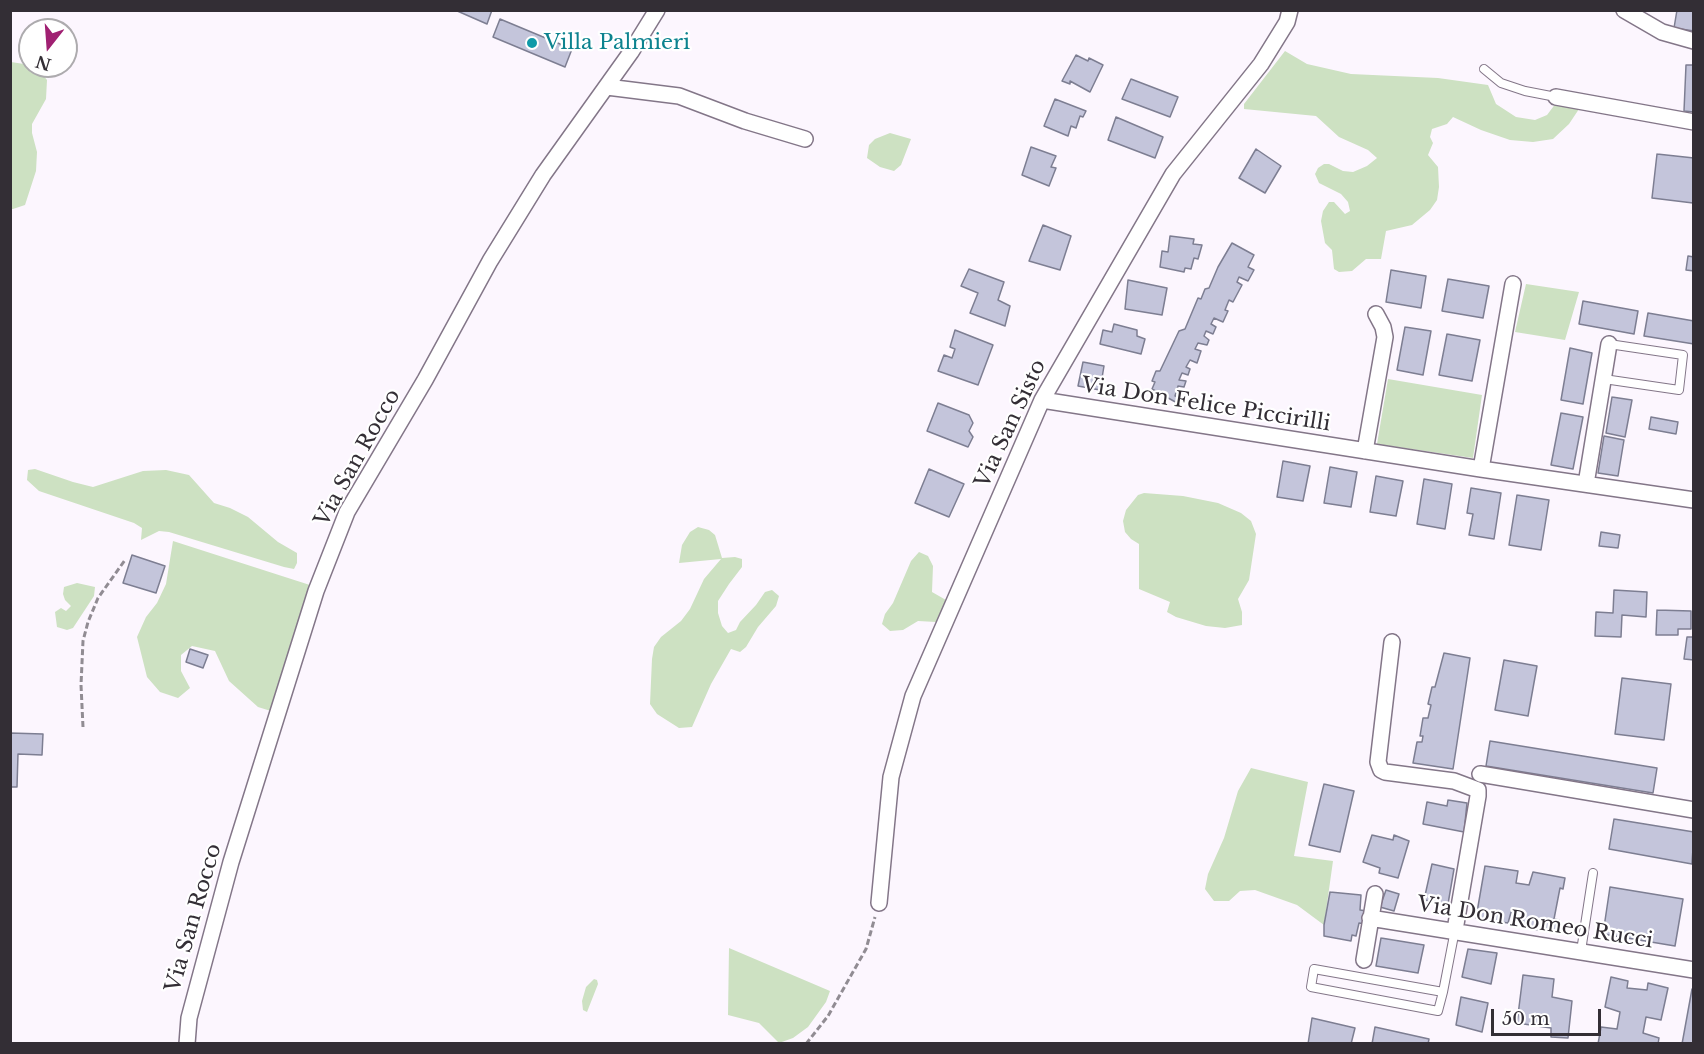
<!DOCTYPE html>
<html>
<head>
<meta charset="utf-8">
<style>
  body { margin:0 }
  #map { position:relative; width:1704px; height:1054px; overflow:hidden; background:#fcf6fe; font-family:"Libre Baskerville",serif }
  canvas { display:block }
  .frame { position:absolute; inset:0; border:12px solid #332e35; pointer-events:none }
  .north { position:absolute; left:18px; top:18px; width:60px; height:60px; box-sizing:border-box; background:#fff; border:2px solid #adabae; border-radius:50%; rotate:197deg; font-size:16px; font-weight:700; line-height:24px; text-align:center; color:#332e35 }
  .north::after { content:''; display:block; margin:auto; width:21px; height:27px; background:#a02072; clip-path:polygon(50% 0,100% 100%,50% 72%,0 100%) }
  .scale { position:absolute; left:1491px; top:1009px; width:110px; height:27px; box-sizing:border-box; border:3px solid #332e35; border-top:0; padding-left:8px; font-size:18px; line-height:21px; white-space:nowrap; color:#332e35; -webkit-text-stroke:4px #fff; paint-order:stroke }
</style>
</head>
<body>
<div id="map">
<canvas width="1704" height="1054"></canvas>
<div class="frame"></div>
<div class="north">N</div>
<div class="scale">50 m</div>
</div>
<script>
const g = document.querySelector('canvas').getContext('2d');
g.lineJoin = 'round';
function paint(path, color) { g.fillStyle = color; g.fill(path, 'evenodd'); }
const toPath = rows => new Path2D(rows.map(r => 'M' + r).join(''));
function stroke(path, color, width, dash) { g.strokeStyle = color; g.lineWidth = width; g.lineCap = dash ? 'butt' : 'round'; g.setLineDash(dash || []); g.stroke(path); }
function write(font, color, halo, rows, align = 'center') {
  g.font = font + ' "Libre Baskerville",serif'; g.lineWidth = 4.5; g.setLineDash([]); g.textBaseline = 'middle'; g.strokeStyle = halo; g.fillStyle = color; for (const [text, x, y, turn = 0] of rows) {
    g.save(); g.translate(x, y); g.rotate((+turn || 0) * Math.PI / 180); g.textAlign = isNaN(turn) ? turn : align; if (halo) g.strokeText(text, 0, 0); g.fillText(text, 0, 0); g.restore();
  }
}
const green = toPath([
  [1285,51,1307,64,1351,74,1438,78,1488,85,1496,104,1516,117,1535,120,1547,115,1556,103,1581,106,1569,124,1553,139,1533,142,1510,140,1481,130,1453,117,1447,124,1432,129,1430,137,1433,143,1428,155,1438,167,1439,187,1437,200,1430,210,1412,225,1386,231,1381,259,1366,259,1352,271,1339,272,1334,269,1332,250,1325,243,1321,221,1323,211,1329,202,1334,202,1345,214,1350,211,1348,202,1341,194,1319,183,1315,174,1318,168,1324,164,1329,164,1343,171,1353,172,1367,166,1377,158,1368,150,1339,137,1316,116,1244,109,1244,104],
  [11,62,24,64,43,75,47,80,46,99,32,124,32,133,37,152,36,171,25,205,13,209,10,209],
  [890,133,911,139,901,165,894,171,880,167,867,158,869,145,875,139],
  [1526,284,1579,292,1565,340,1515,332],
  [1388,379,1482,395,1473,458,1377,444],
  [35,469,73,482,93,487,143,471,166,470,189,475,214,503,230,508,248,517,278,542,297,553,297,563,294,569,284,567,169,532,159,531,141,540,142,528,134,523,39,491,27,480,28,470],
  [1144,493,1183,496,1218,503,1241,513,1251,521,1256,534,1249,580,1238,599,1242,612,1242,625,1225,628,1206,626,1176,617,1167,612,1170,602,1139,589,1139,544,1131,539,1125,532,1123,521,1126,510,1138,495],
  [698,527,709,530,715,535,722,558,735,557,742,559,742,567,729,584,718,601,718,613,722,626,728,633,736,630,740,622,756,605,765,592,772,590,779,596,776,606,758,627,746,647,740,652,731,649,711,684,692,727,679,728,657,714,650,704,652,659,654,647,661,637,681,621,690,609,704,579,721,559,679,563,682,545,690,532],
  [173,541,313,586,274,712,258,707,229,681,215,651,192,646,181,655,181,671,190,688,178,698,160,692,147,677,137,637,146,617,157,603,166,584],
  [919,552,928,556,933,566,932,592,946,600,936,622,918,621,903,630,890,631,882,624,885,614,893,603,911,561],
  [77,583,95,587,94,596,73,628,67,630,57,627,55,612,61,608,66,611,71,606,65,600,63,594,64,587],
  [1251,768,1308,782,1294,856,1333,861,1324,925,1297,905,1255,890,1240,891,1229,901,1214,901,1205,889,1208,874,1224,838,1238,791],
  [729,948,830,991,826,1002,808,1027,793,1038,779,1043,759,1023,728,1015],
  [594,979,597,980,598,984,587,1012,583,1010,582,1001,586,987]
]);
const building = toPath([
  [455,10,492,10,487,24,455,10],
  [1677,10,1694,10,1694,31,1674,28,1677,10],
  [500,19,572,49,565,67,493,37,500,19],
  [1076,55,1088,61,1089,58,1103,65,1090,92,1070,81,1070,84,1062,81,1076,55],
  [1686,65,1694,65,1694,112,1684,111,1686,65],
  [1131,79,1178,97,1170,117,1122,99,1131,79],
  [1055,99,1086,111,1083,117,1080,116,1076,128,1071,126,1068,136,1044,126,1055,99],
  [1116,117,1163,137,1155,158,1108,140,1116,117],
  [1031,147,1056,156,1051,167,1056,168,1049,186,1022,175,1031,147],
  [1256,149,1281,166,1265,193,1239,178,1256,149],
  [1657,154,1694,158,1693,203,1652,198,1657,154],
  [1043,225,1071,236,1060,270,1029,261,1043,225],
  [1170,236,1194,239,1193,244,1202,245,1198,259,1194,258,1191,269,1185,268,1184,272,1160,267,1162,251,1168,252,1170,236],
  [1232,243,1254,255,1248,267,1254,270,1248,281,1239,277,1237,282,1242,285,1233,302,1229,300,1225,310,1228,311,1223,322,1214,318,1211,324,1216,327,1213,334,1206,331,1204,336,1209,340,1207,345,1198,343,1195,349,1201,351,1197,363,1190,360,1186,367,1190,369,1188,375,1182,373,1179,380,1186,381,1184,387,1178,386,1175,396,1182,398,1179,404,1152,389,1155,382,1152,381,1156,371,1160,371,1179,331,1185,329,1198,298,1201,299,1205,289,1209,288,1218,267,1232,243],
  [1688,256,1694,257,1694,271,1686,270,1688,256],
  [969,269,1004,282,998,300,1010,306,1005,326,970,313,978,293,961,286,969,269],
  [1391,270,1426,276,1421,308,1386,302,1391,270],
  [1448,279,1489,286,1483,318,1442,311,1448,279],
  [1128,280,1167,288,1162,315,1125,309,1128,280],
  [1583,301,1638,311,1634,334,1579,324,1583,301],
  [1648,313,1694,321,1694,344,1644,336,1648,313],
  [1114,324,1137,330,1137,336,1145,339,1141,354,1100,344,1103,330,1112,332,1114,324],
  [1405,327,1431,331,1423,375,1397,370,1405,327],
  [955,330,993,345,978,385,938,371,944,355,952,358,955,349,950,347,955,330],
  [1447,334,1480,340,1472,381,1439,375,1447,334],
  [1570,348,1592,353,1583,404,1561,400,1570,348],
  [1083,362,1104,366,1100,390,1078,386,1083,362],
  [1612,397,1632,400,1625,437,1606,433,1612,397],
  [938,403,969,415,973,423,969,431,973,437,968,447,927,431,938,403],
  [1561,413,1583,417,1573,469,1551,465,1561,413],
  [1651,417,1678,422,1676,434,1649,429,1651,417],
  [1604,436,1624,440,1618,476,1598,473,1604,436],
  [1283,461,1310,466,1303,501,1277,497,1283,461],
  [1330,467,1357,472,1351,507,1324,503,1330,467],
  [929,469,964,484,949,517,915,503,929,469],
  [1376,476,1403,481,1396,516,1370,512,1376,476],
  [1424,479,1452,484,1445,529,1417,524,1424,479],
  [1471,488,1501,493,1494,539,1469,535,1473,514,1467,513,1471,488],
  [1517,495,1549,500,1541,550,1509,545,1517,495],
  [1601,532,1620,535,1618,548,1599,546,1601,532],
  [132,555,165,566,156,593,123,583,132,555],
  [1614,590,1647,592,1646,617,1622,615,1621,637,1595,636,1596,612,1613,613,1614,590],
  [1657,610,1691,611,1691,629,1678,629,1678,635,1656,635,1657,610],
  [1687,637,1694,637,1694,660,1684,659,1687,637],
  [190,649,208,655,203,668,186,662,190,649],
  [1444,653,1470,658,1453,769,1413,763,1417,742,1422,742,1423,736,1420,736,1423,718,1428,718,1431,705,1428,704,1432,687,1435,687,1444,653],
  [1504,660,1537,666,1528,716,1495,710,1504,660],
  [1622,678,1671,684,1664,740,1615,734,1622,678],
  [10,733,43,734,42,755,18,754,17,787,10,787,10,733],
  [1490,741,1657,768,1653,793,1486,766,1490,741],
  [1324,784,1354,791,1340,852,1309,845,1324,784],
  [1448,800,1467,803,1464,832,1423,824,1427,802,1447,806,1448,800],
  [1614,819,1694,832,1692,864,1609,849,1614,819],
  [1372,835,1393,840,1394,835,1409,841,1398,878,1379,873,1380,868,1363,862,1372,835],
  [1432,864,1454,869,1448,904,1424,900,1432,864],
  [1485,866,1518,871,1516,883,1529,885,1533,872,1565,878,1563,889,1560,888,1554,919,1559,920,1555,933,1522,927,1524,912,1512,909,1508,923,1476,918,1485,866],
  [1610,887,1683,899,1675,946,1603,934,1610,887],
  [1386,890,1399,894,1394,911,1380,907,1386,890],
  [1330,892,1361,895,1360,910,1367,911,1366,924,1359,923,1356,936,1352,935,1351,941,1324,936,1324,925,1330,892],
  [1381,938,1424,945,1418,973,1376,966,1381,938],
  [1468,949,1497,953,1491,984,1462,977,1468,949],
  [1523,975,1554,979,1552,997,1572,1001,1568,1038,1551,1037,1551,1028,1517,1023,1523,975],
  [1611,977,1628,981,1627,988,1647,990,1648,983,1668,988,1661,1020,1646,1017,1643,1033,1659,1038,1658,1044,1598,1044,1601,1027,1617,1029,1620,1012,1605,1007,1611,977],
  [1692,989,1694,989,1694,1044,1682,1044,1692,989],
  [1461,997,1488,1003,1482,1032,1456,1025,1461,997],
  [1312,1018,1355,1028,1351,1044,1308,1044,1312,1018],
  [1375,1027,1429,1039,1428,1044,1372,1044,1375,1027]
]);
const path = toPath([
  [83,727,81,685,83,641,88,622,98,598,125,560],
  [806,1044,828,1016,866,949,875,917]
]);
const service = toPath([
  [1484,69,1501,83,1525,91,1556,97],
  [1604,379,1679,390,1683,355,1609,344],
  [1581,951,1593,873],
  [1443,992,1438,1011,1311,987,1314,969,1443,992,1455,930]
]);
const minor = toPath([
  [1624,10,1662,32,1694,41],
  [607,87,679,96,745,121,805,139],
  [1556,97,1694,122],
  [1042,400,1481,469,1694,500],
  [1365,451,1385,337,1383,327,1376,314],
  [1481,469,1513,284],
  [1586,484,1609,344],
  [1392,642,1378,762,1381,770,1385,772,1454,781,1478,790,1478,796,1455,930],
  [1480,774,1694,810],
  [879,903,891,777,913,696,1042,400,1173,174,1261,64,1287,22,1290,10],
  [1370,918,1694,970],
  [1364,960,1375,894],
  [187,1044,189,1018,231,862,316,591,347,512,425,380,490,261,543,175,631,52,657,10]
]);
const markers = [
  [532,43,6,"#0f9aa8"]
];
const cultureNames = [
  ["Villa Palmieri",544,43]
];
const streetNames = [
  ["Via Don Felice Piccirilli",1206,405,9],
  ["Via San Sisto",1011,424,-65],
  ["Via San Rocco",358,458,-61],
  ["Via San Rocco",194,918,-74],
  ["Via Don Romeo Rucci",1535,923,9]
];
paint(green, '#cde1c2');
paint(building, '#c4c5db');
stroke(building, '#7d7e92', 1.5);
stroke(service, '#837688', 10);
stroke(minor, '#837688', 18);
stroke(path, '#918c93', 3, [6, 3]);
stroke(service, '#fff', 8);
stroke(minor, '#fff', 15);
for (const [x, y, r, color] of markers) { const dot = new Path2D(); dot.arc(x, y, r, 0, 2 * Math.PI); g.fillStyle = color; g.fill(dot); stroke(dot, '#fff', 2); }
write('21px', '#0d838f', '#fff', cultureNames, 'left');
write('21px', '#332e35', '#fff', streetNames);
</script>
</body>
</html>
